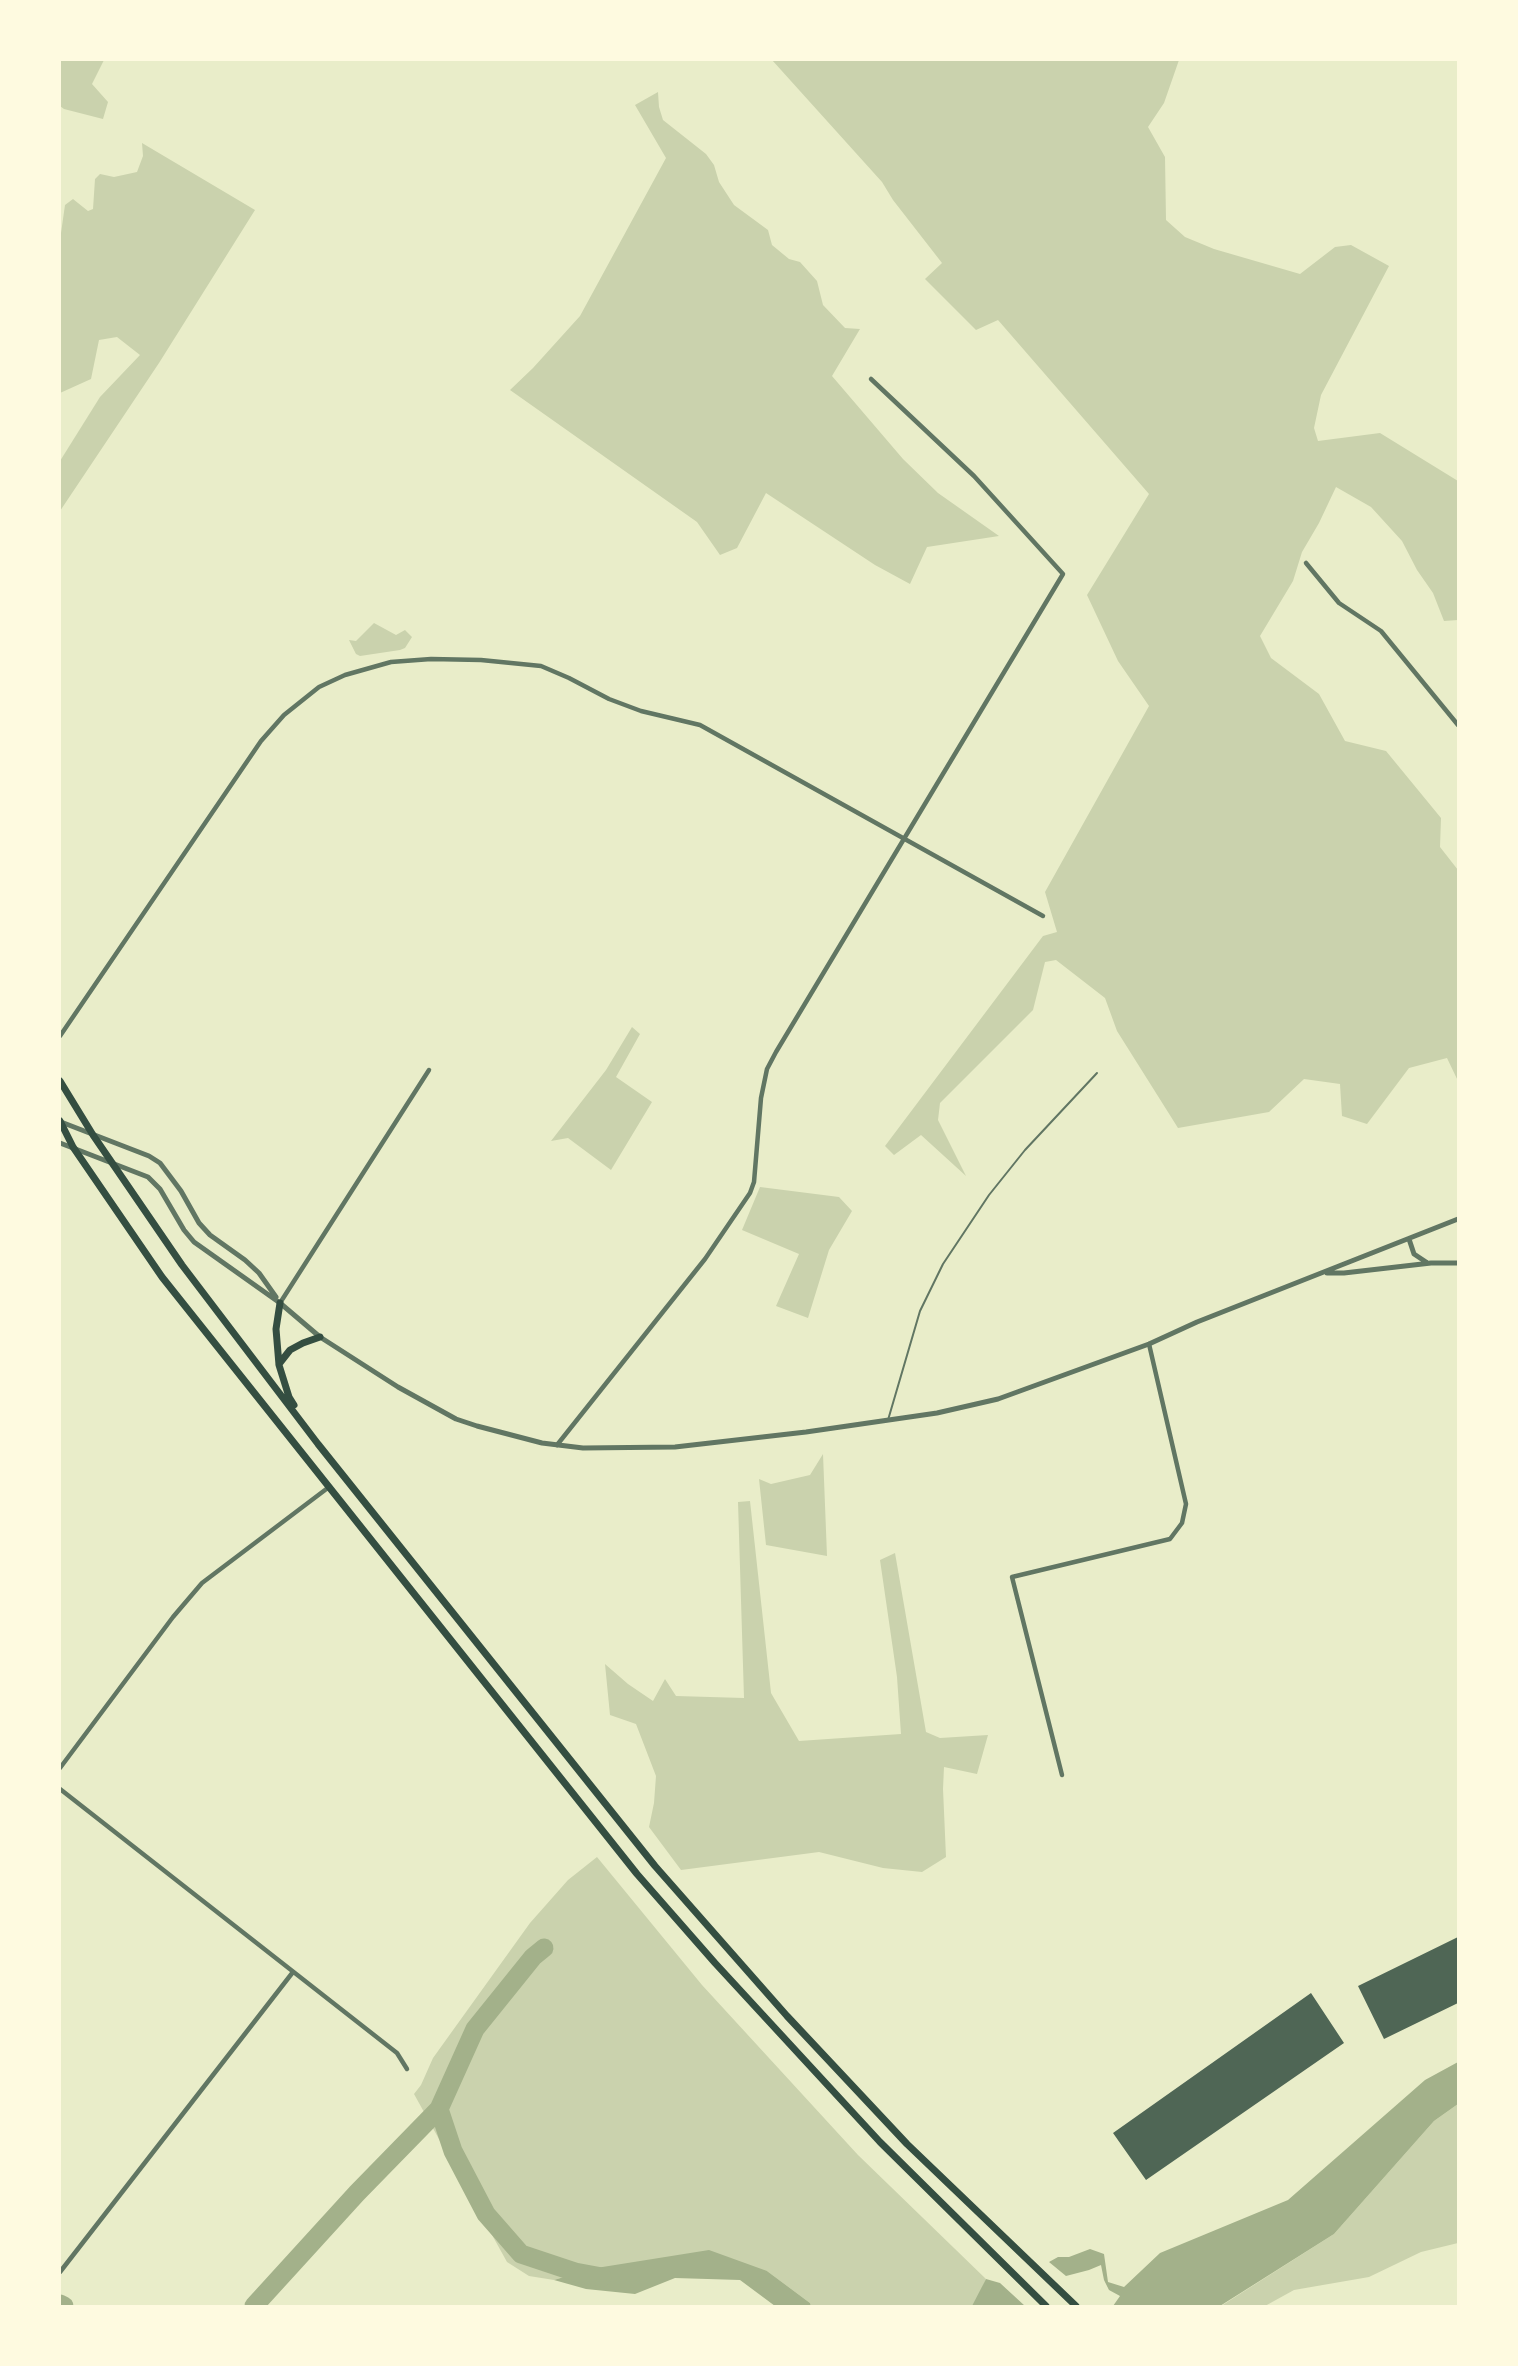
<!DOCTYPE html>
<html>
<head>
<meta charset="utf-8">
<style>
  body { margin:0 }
  #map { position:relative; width:1518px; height:2366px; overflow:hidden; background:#e9edc9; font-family:Mulish,sans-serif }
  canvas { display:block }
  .frame { position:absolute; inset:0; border:61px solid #fefae0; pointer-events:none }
</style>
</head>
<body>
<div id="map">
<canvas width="1518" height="2366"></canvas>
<div class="frame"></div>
</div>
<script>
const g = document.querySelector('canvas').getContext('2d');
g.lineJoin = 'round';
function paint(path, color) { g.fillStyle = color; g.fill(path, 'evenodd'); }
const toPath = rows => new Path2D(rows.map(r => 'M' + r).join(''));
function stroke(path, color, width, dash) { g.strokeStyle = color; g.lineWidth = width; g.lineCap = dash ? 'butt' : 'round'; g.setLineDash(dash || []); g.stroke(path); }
const green = toPath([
  [60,60,104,60,92,84,108,102,103,119,64,109,60,106],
  [772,60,1179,60,1164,103,1148,127,1165,157,1166,220,1185,237,1214,249,1300,274,1335,247,1351,245,1389,266,1321,395,1314,428,1318,441,1380,433,1458,481,1458,620,1444,621,1433,593,1417,570,1402,541,1371,507,1336,487,1319,523,1302,552,1293,581,1260,636,1271,658,1319,694,1345,741,1386,751,1441,818,1440,847,1458,870,1458,1081,1447,1058,1409,1068,1367,1124,1342,1116,1340,1084,1304,1079,1269,1112,1178,1128,1117,1031,1105,998,1056,960,1045,962,1033,1010,940,1103,938,1120,966,1176,921,1135,894,1155,885,1146,1043,936,1057,932,1045,892,1149,706,1118,661,1087,595,1149,494,998,320,976,330,925,279,942,263,893,200,882,182],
  [658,92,659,107,663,120,706,154,714,165,719,182,734,205,768,230,772,245,789,259,800,262,817,281,823,305,845,328,860,329,832,376,903,459,938,493,999,536,927,547,910,584,875,565,766,493,737,548,720,555,697,522,510,390,533,368,580,316,666,158,635,105],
  [142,143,255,210,159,363,60,511,60,461,100,397,140,355,117,337,99,340,91,379,60,393,60,240,65,205,73,199,88,211,93,209,95,179,100,174,114,177,137,172,143,156],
  [374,623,396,635,405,630,412,637,405,648,400,650,360,656,356,654,349,640,356,641],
  [632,1027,640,1034,616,1077,652,1102,611,1170,568,1138,551,1141,606,1070],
  [760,1187,839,1197,852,1211,829,1250,808,1318,776,1306,799,1254,742,1230],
  [823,1454,827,1556,766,1545,759,1479,771,1484,810,1475],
  [750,1501,771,1693,799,1741,901,1734,897,1677,880,1560,895,1553,926,1732,940,1738,988,1735,977,1774,944,1767,943,1789,946,1857,922,1872,883,1868,819,1852,681,1870,649,1827,654,1803,656,1776,636,1724,610,1715,605,1664,628,1684,653,1701,665,1679,676,1696,744,1698,738,1502],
  [597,1857,702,1985,858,2155,986,2279,975,2304,972,2306,811,2306,810,2303,767,2271,590,2269,554,2280,529,2276,507,2262,414,2094,421,2085,433,2058,530,1923,568,1880],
  [1458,2104,1458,2243,1421,2252,1369,2277,1294,2290,1265,2306,1221,2306,1334,2234,1434,2121]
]);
const water = toPath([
  [1458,2062,1458,2104,1434,2121,1334,2234,1220,2306,1113,2306,1120,2296,1109,2290,1104,2280,1101,2265,1089,2270,1066,2276,1049,2262,1058,2257,1069,2257,1090,2249,1104,2254,1108,2282,1124,2287,1160,2253,1288,2200,1425,2080],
  [709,2250,767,2271,810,2303,811,2306,775,2306,740,2280,675,2278,635,2294,586,2289,554,2280,590,2269],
  [986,2279,1000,2283,1025,2306,972,2306]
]);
const river = toPath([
  [439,2109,475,2029,533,1957,544,1948],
  [60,2304,64,2306],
  [254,2306,357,2193,439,2109,453,2151,486,2214,521,2254,575,2272,602,2277]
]);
const building = toPath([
  [1458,1937,1458,2003,1384,2039,1358,1986],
  [1311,1993,1344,2043,1146,2180,1113,2133]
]);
const service = toPath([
  [888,1420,920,1311,943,1264,989,1195,1025,1150,1097,1073]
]);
const minor = toPath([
  [1306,563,1339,603,1381,631,1458,725],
  [60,1036,261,741,284,715,319,687,345,675,391,662,431,659,481,660,541,666,569,678,609,699,641,711,700,725,1043,916],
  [280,1303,429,1070],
  [557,1445,705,1259,750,1193,754,1182,761,1098,767,1069,776,1052,1063,574,974,476,871,379],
  [60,1768,173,1617,202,1583,329,1487],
  [1062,1775,1012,1577,1170,1539,1182,1523,1186,1504,1149,1344],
  [60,1789,397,2053,407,2069],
  [60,2272,293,1972]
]);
const tertiary = toPath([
  [61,1122,149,1156,160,1163,181,1191,199,1223,210,1235,245,1260,259,1273,276,1297],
  [60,1143,148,1177,160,1189,184,1230,194,1242,280,1303,320,1337,398,1387,456,1419,477,1426,542,1443,583,1448,675,1447,806,1432,937,1413,998,1399,1149,1344,1197,1322,1458,1219],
  [1409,1239,1414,1254,1426,1262],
  [1327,1273,1344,1273,1431,1263,1458,1263]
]);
const trunk = toPath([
  [60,1081,93,1135,182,1265,318,1444,655,1866,787,2016,907,2144,1076,2306],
  [60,1121,73,1147,162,1277,637,1874,715,1963,880,2142,1046,2306],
  [280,1303,276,1329,279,1365,289,1397,294,1405],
  [279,1364,290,1350,303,1343,320,1337]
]);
paint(green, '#cad2ad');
paint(water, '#a3b18a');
stroke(river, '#a3b18a', 19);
paint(building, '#4f6655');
stroke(service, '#617663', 2);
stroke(minor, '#617663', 4.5);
stroke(tertiary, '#617663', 5);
stroke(trunk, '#344e41', 7);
</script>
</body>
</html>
